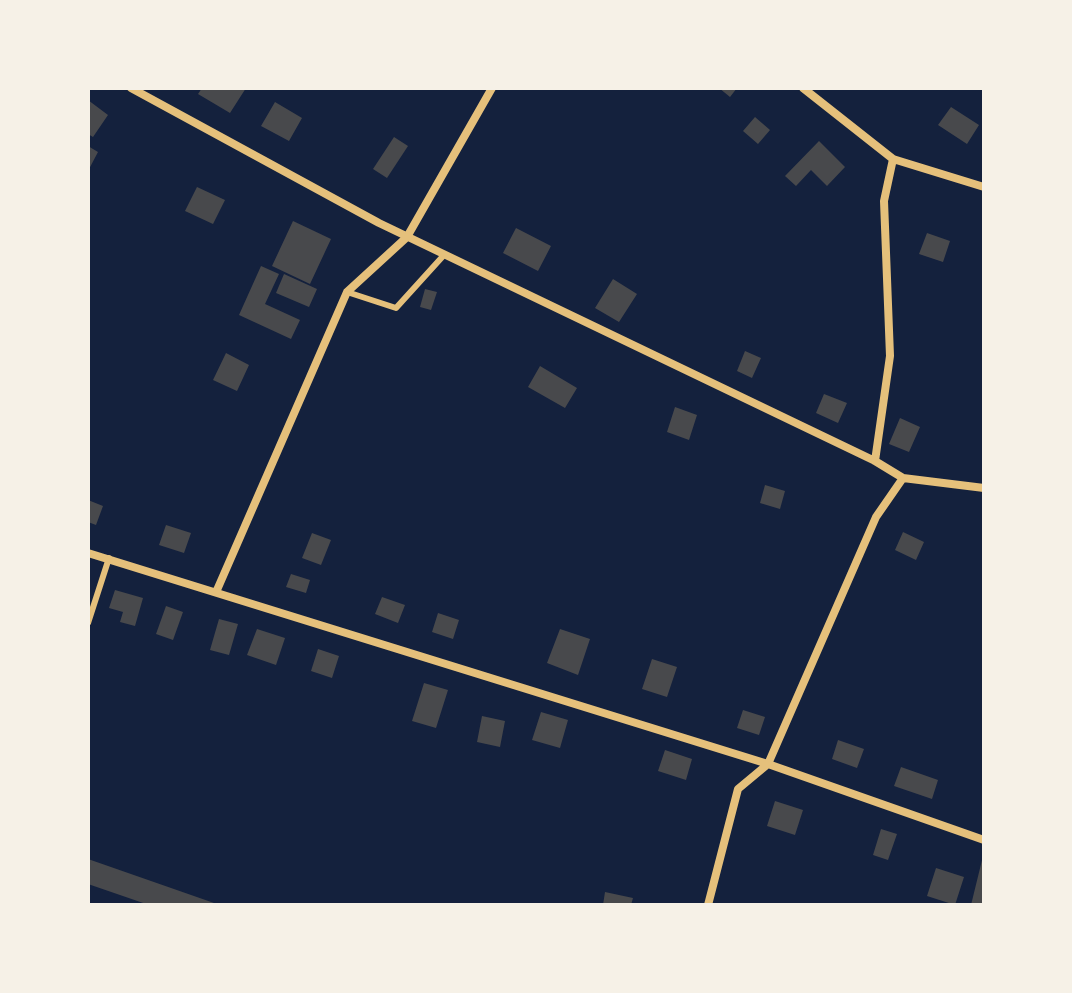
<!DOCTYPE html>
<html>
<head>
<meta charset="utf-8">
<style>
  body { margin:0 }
  #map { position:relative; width:1072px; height:993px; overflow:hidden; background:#14213d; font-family:Overpass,sans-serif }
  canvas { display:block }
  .frame { position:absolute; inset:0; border:90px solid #f6f1e7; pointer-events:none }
</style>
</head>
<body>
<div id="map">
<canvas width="1072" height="993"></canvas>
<div class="frame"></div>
</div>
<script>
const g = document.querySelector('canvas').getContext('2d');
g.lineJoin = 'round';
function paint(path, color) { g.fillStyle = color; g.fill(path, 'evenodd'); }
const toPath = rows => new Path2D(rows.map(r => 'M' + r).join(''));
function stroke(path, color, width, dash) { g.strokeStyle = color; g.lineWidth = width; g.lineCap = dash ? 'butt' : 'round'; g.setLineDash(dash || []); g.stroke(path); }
const building = toPath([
  [202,88,246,88,230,113,198,94],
  [719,88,737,88,730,97],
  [88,100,108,115,93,137,88,134],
  [275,102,302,118,289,141,261,126],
  [951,107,979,125,967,144,938,125],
  [755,117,770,130,758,144,743,131],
  [394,137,408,146,387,178,373,169],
  [819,141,845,167,827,186,811,170,796,186,785,176],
  [88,146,98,152,88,171],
  [197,187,225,200,213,224,185,211],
  [293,221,331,239,310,284,272,266],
  [516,228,551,246,538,271,503,253],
  [927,233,950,241,943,262,919,254],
  [261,266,279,274,265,304,300,320,291,339,239,315],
  [284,274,317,289,309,307,276,293],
  [613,279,637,294,619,322,595,308],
  [425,289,437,292,431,310,420,307],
  [745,351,761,358,752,378,737,371],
  [226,353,249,365,237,391,213,380],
  [540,366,577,388,565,408,528,387],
  [824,394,847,403,838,423,816,413],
  [675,407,697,415,689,440,667,432],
  [900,418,920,427,909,452,889,444],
  [765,485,785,491,780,509,760,503],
  [88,500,103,506,96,525,88,522],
  [166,525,191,533,184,553,159,545],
  [903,532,924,542,916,560,895,550],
  [312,533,331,540,321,565,302,558],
  [291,574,310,580,306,593,286,587],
  [115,590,143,598,135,626,120,622,123,612,109,608],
  [382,597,405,605,398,623,375,614],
  [166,606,183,612,173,640,156,634],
  [438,613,459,620,453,639,432,632],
  [219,619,238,624,229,655,210,650],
  [257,629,285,638,276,665,247,655],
  [560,629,590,639,578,675,547,663],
  [318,649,339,656,332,678,311,671],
  [652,659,677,667,667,697,642,689],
  [424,683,448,690,436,728,412,721],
  [743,710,765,717,759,735,737,728],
  [541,712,568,720,560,748,532,740],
  [482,716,505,721,500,747,477,742],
  [838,740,864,749,857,768,832,759],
  [665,750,692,759,686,780,658,771],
  [901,767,938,780,932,799,894,786],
  [775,801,803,810,795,835,767,826],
  [881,829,897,834,888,860,873,855],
  [983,856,984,905,971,905],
  [88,859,214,903,214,905,149,905,88,884],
  [936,868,964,877,955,905,927,896],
  [605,892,633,898,631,905,603,905]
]);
const service = toPath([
  [347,292,396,308,444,255],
  [88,623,109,558]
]);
const minor = toPath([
  [131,88,379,223,875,461,903,478,984,488],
  [803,88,893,159,984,187],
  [875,461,890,356,884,201,893,159],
  [88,553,768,764,984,840],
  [217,590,347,292,407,237,492,88],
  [708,905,738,789,768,764,876,517,903,478]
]);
paint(building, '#48494c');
stroke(service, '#e5c07b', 6);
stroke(minor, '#e5c07b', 8);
</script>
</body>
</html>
